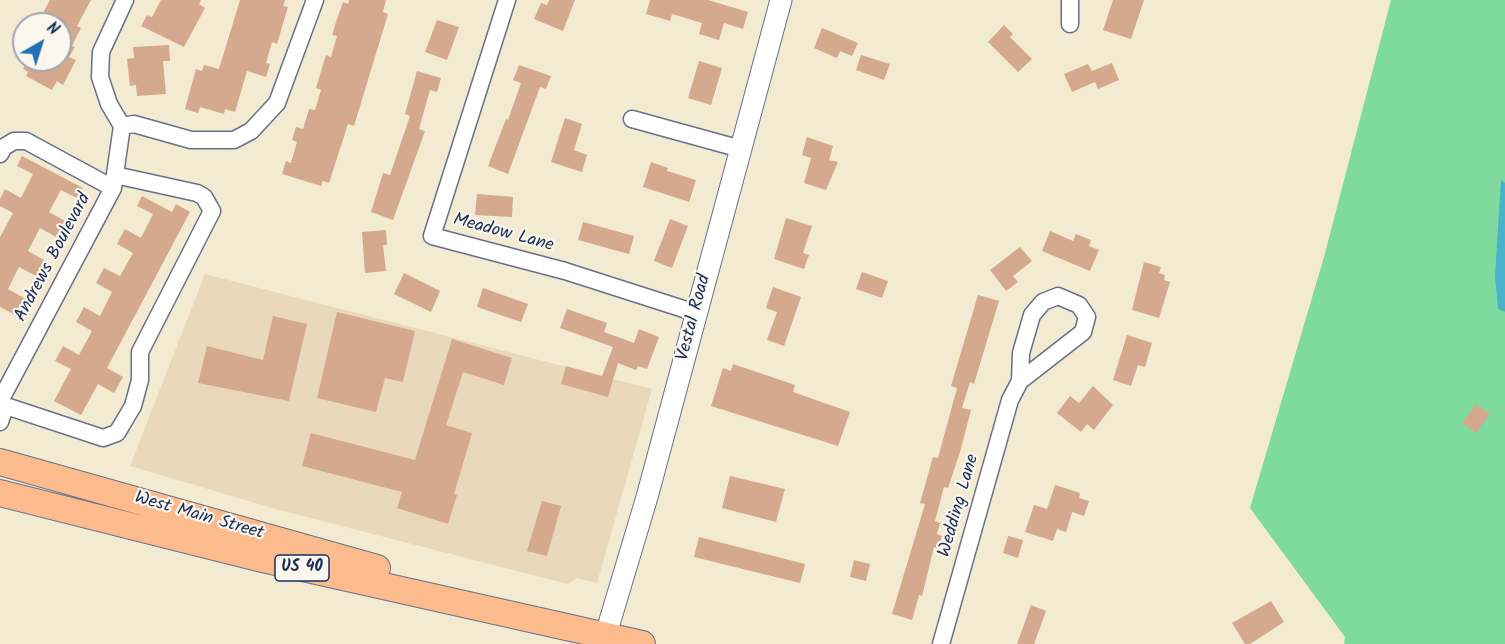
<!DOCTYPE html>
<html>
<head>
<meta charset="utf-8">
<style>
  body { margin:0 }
  #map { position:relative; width:1505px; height:644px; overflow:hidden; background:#f3ead2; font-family:Kalam,sans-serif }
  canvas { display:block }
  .north { position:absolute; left:12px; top:12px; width:60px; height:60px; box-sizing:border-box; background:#fbf7ec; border:2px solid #a1a7b3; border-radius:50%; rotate:39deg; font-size:16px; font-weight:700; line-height:24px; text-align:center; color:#1b2f5e }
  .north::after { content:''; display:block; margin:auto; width:21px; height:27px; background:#1f6fb2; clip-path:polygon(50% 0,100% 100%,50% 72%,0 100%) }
</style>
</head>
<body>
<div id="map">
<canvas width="1505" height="644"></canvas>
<div class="north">N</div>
</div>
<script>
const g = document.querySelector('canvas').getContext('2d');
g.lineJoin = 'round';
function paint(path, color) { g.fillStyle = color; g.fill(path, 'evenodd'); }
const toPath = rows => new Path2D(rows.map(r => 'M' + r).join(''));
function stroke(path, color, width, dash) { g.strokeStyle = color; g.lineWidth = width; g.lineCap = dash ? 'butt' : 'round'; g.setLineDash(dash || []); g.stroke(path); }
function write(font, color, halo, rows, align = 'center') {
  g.font = font + ' Kalam,sans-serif'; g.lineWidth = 4.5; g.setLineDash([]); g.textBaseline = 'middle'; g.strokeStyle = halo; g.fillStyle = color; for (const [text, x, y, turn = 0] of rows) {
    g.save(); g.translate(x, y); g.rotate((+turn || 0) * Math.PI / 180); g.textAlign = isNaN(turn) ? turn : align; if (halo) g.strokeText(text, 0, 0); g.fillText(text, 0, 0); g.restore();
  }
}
const built = toPath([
  [205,274,652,389,597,583,577,578,568,584,279,510,130,466]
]);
const green = toPath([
  [1391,0,1505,0,1505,644,1344,644,1345,637,1250,508,1324,257]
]);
const water = toPath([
  [1501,180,1505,183,1505,312,1498,309,1495,276]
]);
const building = toPath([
  [50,0,91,0,77,26,81,28,72,46,75,47,69,57,76,60,63,85,57,81,52,90,26,76,28,72,23,69,27,60,60,60,60,24,46,24,39,20],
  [161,0,201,0,199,4,205,8,184,47,141,26,147,15,152,17],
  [240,0,285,0,283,6,288,7,277,44,272,42,266,63,270,64,266,77,247,71,235,112,225,109,224,114,200,107,198,113,185,109,196,69,202,71,204,65,219,69],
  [349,0,386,0,383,12,388,14,354,126,348,124,329,183,323,181,321,186,282,174,286,161,291,163,297,142,292,140,296,127,303,129,309,109,315,110,321,90,316,88,322,68,326,55,331,57,337,36,332,35,336,22,343,2,348,4],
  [549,0,575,0,563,31,534,19,541,3,547,5],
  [650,0,708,0,748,12,743,29,724,23,719,40,699,34,702,23,672,14,670,21,646,14],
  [1113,0,1144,0,1131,39,1103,30],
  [437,20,459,27,447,60,425,52],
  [1004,25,1013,34,1010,37,1032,59,1018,72,988,42],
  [822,28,858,43,852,56,840,51,837,58,814,48],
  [169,45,170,61,163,61,166,94,137,96,136,85,130,86,127,59,134,58,133,47],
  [861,55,890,64,884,80,856,70],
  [699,61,722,68,711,105,688,98],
  [1112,63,1119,80,1098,89,1095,82,1072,92,1064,74,1088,64,1092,71],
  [519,65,551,76,546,89,540,87,508,174,488,166,506,119,508,120,521,83,513,80],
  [417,71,441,78,437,92,430,90,419,129,425,131,393,220,371,212,383,173,390,175,410,116,405,114],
  [565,118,582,124,574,150,587,155,582,172,551,162],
  [807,137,833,146,829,160,838,162,826,190,804,183,811,158,802,155],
  [22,156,83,188,77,198,61,190,49,212,65,221,56,237,40,228,28,251,44,260,36,276,19,267,8,289,24,298,15,315,0,307,0,237,13,213,0,206,0,199,5,189,21,198,33,174,17,166],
  [651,162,668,168,667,171,696,180,689,202,643,187],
  [477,194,513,197,512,217,475,215],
  [142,196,172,212,176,204,190,212,107,368,123,377,114,393,98,384,81,415,54,401,71,369,55,361,63,346,79,355,92,331,76,322,84,307,100,316,112,292,96,283,104,268,120,276,133,253,117,244,125,229,141,238,153,214,137,206],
  [786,218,812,226,803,253,809,255,804,269,774,259],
  [670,219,688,226,672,268,654,261],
  [583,222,634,236,629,254,578,240],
  [386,230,387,245,383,245,386,271,365,273,362,232],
  [1050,231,1073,241,1076,234,1091,240,1089,246,1099,250,1090,271,1042,251],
  [1020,247,1032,261,1013,276,1018,282,1006,291,990,270],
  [1144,262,1161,267,1159,273,1165,275,1164,280,1170,282,1159,318,1132,310],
  [862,272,888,281,882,298,856,289],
  [404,273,440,291,431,312,394,294],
  [773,287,801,297,784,346,767,340,777,312,766,308],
  [483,288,528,304,521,322,477,307],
  [978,295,999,301,974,384,970,382,962,408,971,410,960,452,948,488,944,487,935,521,940,523,937,534,942,536,938,549,934,547,922,596,919,595,912,620,892,614,925,504,920,503,933,457,938,458,957,388,951,386],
  [567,309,607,323,604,332,634,343,639,329,659,337,647,369,638,366,636,370,618,363,608,397,561,384,566,366,602,376,613,347,560,328],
  [337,312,415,331,403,382,385,378,376,412,317,398],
  [273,316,307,324,289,401,198,383,207,346,263,360],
  [1127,335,1152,343,1145,367,1138,365,1131,386,1113,380],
  [452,339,512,358,504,385,463,372,446,425,472,433,454,494,457,495,448,524,397,508,402,492,302,466,311,433,415,460],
  [733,364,795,385,793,392,850,412,838,446,711,406,723,368,731,371],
  [1093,386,1113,405,1094,430,1087,424,1081,432,1057,413,1070,396,1079,403],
  [1476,404,1490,414,1476,433,1462,423],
  [730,476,785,489,776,522,722,508],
  [1055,485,1080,493,1079,498,1089,501,1084,516,1072,512,1066,532,1057,529,1053,541,1025,532,1034,505,1047,509],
  [542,501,561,506,547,556,527,551],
  [1008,536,1023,540,1018,558,1003,553],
  [699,537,805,564,800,583,694,557],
  [854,560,870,564,866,581,850,577],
  [1271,601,1284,622,1250,644,1245,644,1232,623],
  [1031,605,1046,611,1034,644,1017,644]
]);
const minor = toPath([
  [507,0,432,236,565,271,696,313],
  [1070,24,1070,0],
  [632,119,741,149],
  [122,126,134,124,191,140,234,140,251,131,277,103,315,0],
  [0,154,4,147,14,141,26,141,113,188],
  [1058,296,1079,305,1087,317,1083,332,1020,381,1021,353,1032,315,1043,302,1058,296],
  [0,401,113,188,122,126,109,104,100,77,101,52,125,0],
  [0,404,103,438,117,433,133,406,140,380,140,352,212,211,204,197,197,193,115,175],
  [0,406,3,413,0,422],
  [941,644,1010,400,1020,381]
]);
const tertiary = toPath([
  [603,644,647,497,781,0]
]);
const primary = toPath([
  [0,462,377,568],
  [0,493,254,557,642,644]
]);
const shields = [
  [302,568,54]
];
const shieldNames = [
  ["US 40",302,568]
];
const streetNames = [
  ["Meadow Lane",503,234,15],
  ["Andrews Boulevard",54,258,-62],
  ["Vestal Road",695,318,-75],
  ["Wedding Lane",960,506,-74],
  ["West Main Street",199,517,16]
];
paint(built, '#e9d9ba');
paint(green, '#7fdaa0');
paint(water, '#4ab3c9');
paint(building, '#d4a98d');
stroke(minor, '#677087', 19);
stroke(tertiary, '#677087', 23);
stroke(primary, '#677087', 28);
stroke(minor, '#fff', 16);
stroke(tertiary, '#fff', 21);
stroke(primary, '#fbbb8c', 26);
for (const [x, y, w] of shields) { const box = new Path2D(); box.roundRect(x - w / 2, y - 13, w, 26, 4.5); g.fillStyle = '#fbf7ec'; g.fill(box); stroke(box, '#1b2f5e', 1.5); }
write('bold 16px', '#1b2f5e', null, shieldNames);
write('18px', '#1b2f5e', '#fbf7ec', streetNames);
</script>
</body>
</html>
